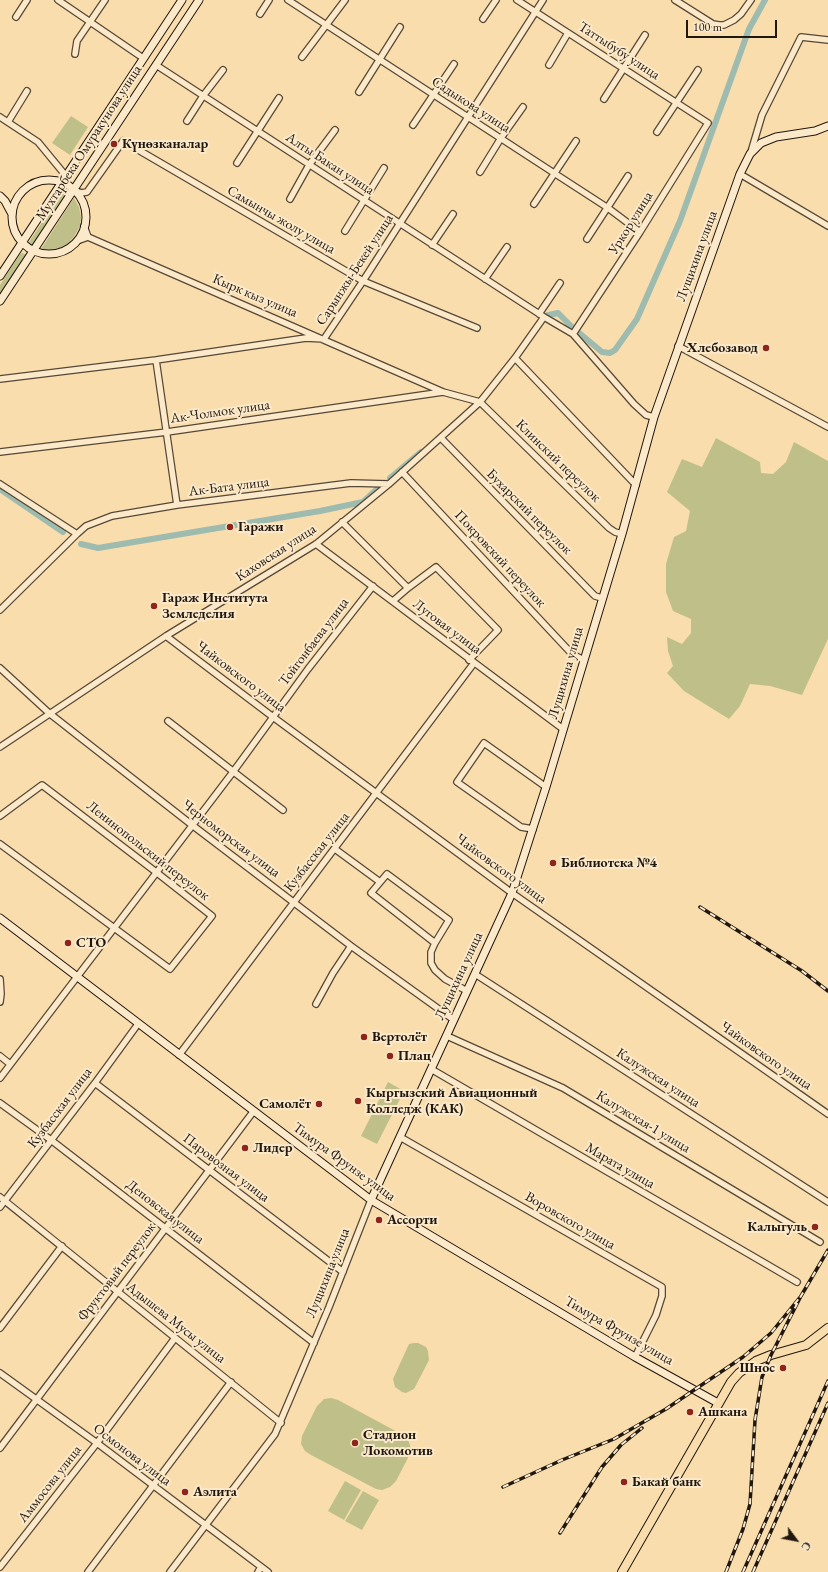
<!DOCTYPE html>
<html>
<head>
<meta charset="utf-8">
<style>
  body { margin:0 }
  #map { position:relative; width:828px; height:1572px; overflow:hidden; background:#f9ddad; font-family:"EB Garamond",serif }
  canvas { display:block }
  .north { position:absolute; left:776px; top:1520px; width:40px; height:40px; -webkit-text-stroke:3px #fbe9ca; paint-order:stroke; rotate:122deg; font-size:11px; font-weight:700; line-height:16px; text-align:center; color:#20170e }
  .north::after { content:''; display:block; margin:auto; width:14px; height:18px; background:#20170e; clip-path:polygon(50% 0,100% 100%,50% 72%,0 100%) }
  .scale { position:absolute; left:686px; top:20px; width:91px; height:18px; box-sizing:border-box; border:2px solid #20170e; border-top:0; padding-left:5px; font-size:12px; line-height:14px; white-space:nowrap; color:#20170e; -webkit-text-stroke:3px #fbe9ca; paint-order:stroke }
</style>
</head>
<body>
<div id="map">
<canvas width="828" height="1572"></canvas>
<div class="north">С</div>
<div class="scale">100 m</div>
</div>
<script>
const g = document.querySelector('canvas').getContext('2d');
g.lineJoin = 'round';
function paint(path, color) { g.fillStyle = color; g.fill(path, 'evenodd'); }
const toPath = rows => new Path2D(rows.map(r => 'M' + r).join(''));
function stroke(path, color, width, dash) { g.strokeStyle = color; g.lineWidth = width; g.lineCap = dash ? 'butt' : 'round'; g.setLineDash(dash || []); g.stroke(path); }
function write(font, color, halo, rows, align = 'center') {
  g.font = font + ' "EB Garamond",serif'; g.lineWidth = 4; g.setLineDash([]); g.textBaseline = 'middle'; g.strokeStyle = halo; g.fillStyle = color; for (const [text, x, y, turn = 0] of rows) {
    g.save(); g.translate(x, y); g.rotate((+turn || 0) * Math.PI / 180); g.textAlign = isNaN(turn) ? turn : align; if (halo) g.strokeText(text, 0, 0); g.fillText(text, 0, 0); g.restore();
  }
}
const green = toPath([
  [71,116,88,127,70,155,52,143],
  [65,188,69,191,34,244,31,245,29,242],
  [74,198,79,207,81,217,80,226,75,235,69,243,60,248,51,250,41,249],
  [23,253,26,255,26,257,0,296,0,285,20,254],
  [716,438,760,462,761,473,773,474,786,462,794,442,828,461,828,639,802,695,770,686,750,684,740,706,729,719,684,691,667,673,673,666,668,651,667,637,682,644,691,633,691,619,673,611,666,592,666,564,674,537,686,531,690,511,667,492,682,459,702,467],
  [388,1082,404,1091,377,1144,361,1136],
  [414,1343,418,1343,426,1347,428,1351,429,1360,414,1389,406,1393,402,1392,395,1387,393,1379,409,1344],
  [331,1398,338,1400,403,1435,409,1442,411,1449,409,1456,396,1481,390,1487,382,1490,376,1489,311,1455,305,1451,301,1444,302,1436,317,1406,324,1399],
  [345,1481,361,1490,344,1520,328,1511],
  [363,1491,379,1500,362,1530,345,1521]
]);
const canal = toPath([
  [544,316,558,313,572,327],
  [578,332,602,352,610,353,615,350,637,319,680,221,749,29,765,0],
  [390,478,421,452],
  [0,489,63,532],
  [81,544,98,548,320,511,363,502,376,490]
]);
const street = toPath([
  [58,0,143,58],
  [288,0,554,173,608,208,640,232],
  [517,0,708,123,640,232,573,334],
  [675,0,713,24,719,25,724,25,734,20,741,14,751,0],
  [260,14,269,0],
  [16,17,27,0],
  [483,19,496,0],
  [75,54,77,41,105,0],
  [302,57,345,0],
  [156,65,544,317,573,334,634,404,646,415,654,417],
  [549,65,568,33],
  [359,92,400,27],
  [604,99,645,35],
  [0,117,38,142,66,176],
  [187,121,203,96,223,70],
  [8,122,27,91],
  [413,125,454,64],
  [657,132,698,70],
  [751,152,762,115,801,37,828,40],
  [237,163,279,98],
  [480,172,501,138,523,107],
  [740,174,828,226],
  [74,190,81,193,87,192,123,141,363,281,477,328],
  [290,199,309,165,335,130],
  [534,204,576,141],
  [84,226,88,237],
  [345,231,384,168],
  [587,239,628,176],
  [77,241,88,237,443,392,480,402,609,528,615,532,622,534],
  [432,245,453,214],
  [485,279,507,247],
  [539,314,560,283],
  [678,346,828,427],
  [515,358,636,485],
  [156,360,177,505],
  [0,379,156,360,306,338,324,339,363,281,543,0],
  [441,438,592,593,595,596,602,598],
  [0,452,167,432,443,392],
  [402,472,572,654,584,660],
  [0,484,77,534,0,610],
  [342,522,408,588,436,567,498,630,469,660],
  [77,534,86,526,112,516,177,505,351,483,389,484],
  [316,544,563,729],
  [393,601,408,588],
  [166,636,273,717,512,893,828,1114],
  [0,668,49,713,192,825,351,946,454,1020],
  [168,721,283,810],
  [0,747,166,636,316,544,389,484,480,402,515,358,544,317],
  [0,816,42,785,156,872,212,916,170,969,0,844],
  [533,829,521,827,457,782,484,743,546,787],
  [335,849,380,882],
  [435,943,371,893,387,874,449,920,435,943,431,952,431,963,435,970,445,979,467,991],
  [475,974,828,1202],
  [0,979,1,994,0,1002],
  [316,1004,333,973,351,946],
  [447,1036,563,1088,820,1242],
  [179,1055,474,663],
  [0,1056,10,1064],
  [431,1069,797,1282],
  [0,1078,233,772,308,669,373,586],
  [95,1083,343,1272],
  [0,1103,51,1140,314,1343],
  [400,1137,662,1287,662,1296,656,1315,635,1357],
  [0,1197,281,1423],
  [0,1207,95,1083,138,1024],
  [0,1328,62,1246],
  [0,1373,97,1443,268,1572],
  [0,1448,253,1112],
  [0,1567,97,1443,175,1338],
  [88,1572,231,1382],
  [170,1572,275,1434,329,1307,371,1200],
  [258,1572,261,1567]
]);
const secondary = toPath([
  '12 217a37 37 0 1 1 74 0a37 37 0 1 1-74 0Z',
  [0,196,5,201,12,214],
  [0,276,182,0],
  [0,301,199,0],
  [0,918,371,1200,635,1357,718,1403],
  [371,1200,512,893,546,787,622,534,654,417,740,174,750,154,761,143,776,137,815,131,828,126]
]);
const primary = toPath([
  [622,1572,731,1382,739,1373,756,1361,771,1355,806,1345,828,1328]
]);
const rail = toPath([
  [700,907,802,971,828,991],
  [503,1487,562,1460,614,1439,666,1409,743,1357,771,1333,801,1296],
  [560,1533,602,1467,621,1445,642,1428],
  [726,1572,743,1529,750,1504,755,1420,762,1377,771,1355,801,1296,828,1250],
  [743,1572,828,1381],
  [753,1572,828,1403]
]);
const markers = [
  [114,144,4,"#8f2418"],
  [766,348,4,"#8f2418"],
  [230,527,4,"#8f2418"],
  [154,606,4,"#8f2418"],
  [553,863,4,"#8f2418"],
  [68,943,4,"#8f2418"],
  [364,1037,4,"#8f2418"],
  [390,1056,4,"#8f2418"],
  [358,1101,4,"#8f2418"],
  [319,1104,4,"#8f2418"],
  [245,1148,4,"#8f2418"],
  [379,1220,4,"#8f2418"],
  [815,1227,4,"#8f2418"],
  [783,1368,4,"#8f2418"],
  [690,1412,4,"#8f2418"],
  [355,1443,4,"#8f2418"],
  [624,1482,4,"#8f2418"],
  [185,1492,4,"#8f2418"]
];
const streetNames = [
  ["Таттыбубу улица",619,51,33],
  ["Садыкова улица",471,105,33],
  ["Мухтарбека Омуракунова улица",89,143,-57],
  ["Алты Бакан улица",330,164,33],
  ["Самынчы жолу улица",281,220,30],
  ["Уркор улица",631,223,-58],
  ["Лущихина улица",697,256,-70],
  ["Сарынжы-Бекей улица",355,270,-57],
  ["Кырк кыз улица",255,296,23],
  ["Ак-Чолмок улица",220,412,-8],
  ["Клинский переулок",558,461,44],
  ["Ак-Бата улица",229,487,-7],
  ["Бухарский переулок",529,512,45],
  ["Каховская улица",276,553,-33],
  ["Покровский переулок",500,559,47],
  ["Луговая улица",447,627,37],
  ["Тойгонбаева улица",314,642,-53],
  ["Лущихина улица",566,673,-74],
  ["Чайковского улица",241,677,37],
  ["Черноморская улица",231,839,37],
  ["Ленинопольский переулок",148,851,38],
  ["Кузбасская улица",317,852,-52],
  ["Чайковского улица",501,869,36],
  ["Лущихина улица",459,976,-65],
  ["Чайковского улица",766,1056,35],
  ["Калужская улица",658,1078,33],
  ["Кузбасская улица",60,1108,-53],
  ["Калужская-1 улица",643,1122,31],
  ["Тимура Фрунзе улица",344,1162,36],
  ["Марата улица",620,1166,30],
  ["Паровозная улица",226,1168,37],
  ["Деповская улица",165,1212,38],
  ["Воровского улица",570,1221,30],
  ["Фруктовый переулок",117,1272,-53],
  ["Лущихина улица",328,1273,-68],
  ["Адышева Мусы улица",176,1323,38],
  ["Тимура Фрунзе улица",619,1331,30],
  ["Осмонова улица",132,1455,37],
  ["Аммосова улица",50,1484,-52]
];
const poiNames = [
  ["Күнөзканалар",122,144],
  ["Хлебозавод",758,348,"right"],
  ["Гаражи",238,527],
  ["Гараж Института",162,598],
  ["Земледелия",162,614],
  ["Библиотека №4",561,863],
  ["СТО",76,943],
  ["Вертолёт",372,1037],
  ["Плац",398,1056],
  ["Кыргызский Авиационный",366,1093],
  ["Колледж (КАК)",366,1109],
  ["Самолёт",311,1104,"right"],
  ["Лидер",253,1148],
  ["Ассорти",387,1220],
  ["Калыгуль",807,1227,"right"],
  ["Шнос",775,1368,"right"],
  ["Ашкана",698,1412],
  ["Стадион",363,1435],
  ["Локомотив",363,1451],
  ["Бакай банк",632,1482],
  ["Аэлита",193,1492]
];
paint(green, '#bfc089');
stroke(canal, '#9ebbb0', 6);
stroke(street, '#564836', 8);
stroke(secondary, '#20170e', 9);
stroke(primary, '#20170e', 10);
stroke(street, '#fbe9ca', 5.5);
stroke(secondary, '#fbe9ca', 7);
stroke(primary, '#f9ddad', 8);
stroke(rail, '#20170e', 3.5);
stroke(rail, '#fbe9ca', 2, [6]);
for (const [x, y, r, color] of markers) { const dot = new Path2D(); dot.arc(x, y, r, 0, 2 * Math.PI); g.fillStyle = color; g.fill(dot); stroke(dot, '#fbe9ca', 1.5); }
write('14px', '#20170e', '#fbe9ca', streetNames);
write('bold 14px', '#20170e', '#fbe9ca', poiNames, 'left');
</script>
</body>
</html>
